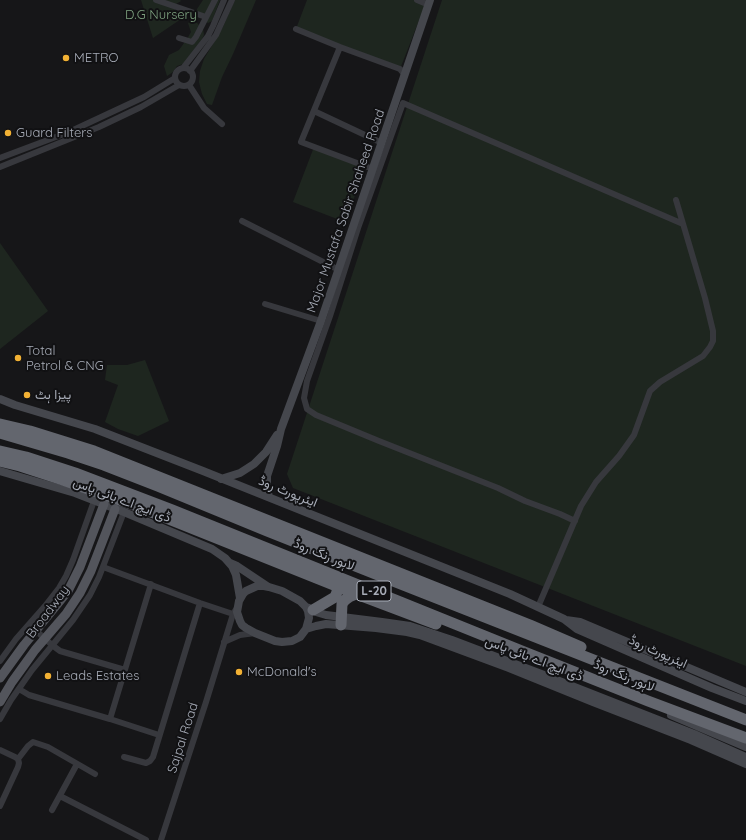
<!DOCTYPE html>
<html>
<head>
<meta charset="utf-8">
<style>
  body { margin:0 }
  canvas { display:block; background:#161618 }
</style>
</head>
<body>
<canvas width="746" height="840"></canvas>
<script>
const g = document.querySelector('canvas').getContext('2d');
g.lineJoin = 'round';
function paint(path, color) { g.fillStyle = color; g.fill(path, 'evenodd'); }
const toPath = rows => new Path2D(rows.map(r => 'M' + r).join(''));
function stroke(path, color, width, dash) { g.strokeStyle = color; g.lineWidth = width; g.lineCap = dash ? 'butt' : 'round'; g.setLineDash(dash || []); g.stroke(path); }
function write(font, color, halo, rows, align = 'center') {
  g.font = font + ' Quicksand,Vazirmatn,sans-serif'; g.lineWidth = 4; g.setLineDash([]); g.textBaseline = 'middle'; g.strokeStyle = halo; g.fillStyle = color; for (const [text, x, y, turn = 0] of rows) {
    g.save(); g.translate(x, y); g.rotate((+turn || 0) * Math.PI / 180); g.textAlign = isNaN(turn) ? turn : align; if (halo) g.strokeText(text, 0, 0); g.fillText(text, 0, 0); g.restore();
  }
}
const green = toPath([
  [141,0,180,0,181,1,176,4,175,8,175,11,178,13,184,15,181,19,153,38],
  [203,0,220,0,212,21,208,23,200,17,197,14,197,9],
  [235,0,256,0,233,54,222,77,212,105,207,104,202,94,199,82,200,71,204,59,222,29],
  [307,0,427,0,400,69,296,29],
  [442,0,746,0,746,666,293,488,287,474],
  [192,20,195,21,203,29,204,35,202,39,183,64,177,66,173,72,167,76,164,66,169,55,179,50,187,39,191,32,188,23],
  [314,147,366,166,345,222,293,202],
  [0,243,48,311,0,349],
  [145,360,169,421,138,436,118,429,105,422,118,385,105,380,107,365,127,365]
]);
const street = toPath([
  [156,0,206,17],
  [417,0,429,5],
  [296,29,340,47,400,69,405,75],
  [179,38,192,42,196,37,215,0],
  [340,47,301,142,373,169],
  [183,68,208,36,213,26,224,0],
  '175 77a9 9 0 1 1 18 0a9 9 0 1 1-18 0Z',
  [190,71,216,35,232,0],
  [189,85,204,108,222,124],
  [314,111,382,143],
  [0,158,69,132,144,97,175,78],
  [0,167,99,127,141,107,179,85],
  [242,221,339,270],
  [265,304,321,321],
  [575,521,560,514,525,501,498,488,379,441,316,415,307,409,304,398,307,381,330,316,358,228,403,103,683,224],
  [103,567,200,603,233,614],
  [538,607,581,506,596,482,619,456,634,435,650,391,660,382,703,356,710,347,713,341,713,331,705,298,676,200],
  [33,628,52,645,60,651,125,670],
  [224,642,240,635,255,633],
  [0,661,16,639,45,606,59,588,66,576,73,560,94,501],
  [19,689,29,695,110,719,159,735],
  [0,719,11,700,32,670,73,620,90,595,99,577,124,512],
  [110,719,151,584],
  [0,750,15,757,18,759,19,763,18,767,0,806],
  [124,757,146,763,150,761,153,757,200,603],
  [18,759,28,746,33,742,48,747,95,774],
  [60,796,146,840],
  [52,810,77,764],
  [161,840,206,702,226,637,233,614,237,608]
]);
const secondary = toPath([
  [0,399,15,405,95,429,203,471,510,594,564,619,577,629,712,688,746,701],
  [0,471,75,493,124,512,212,549,225,558,232,566,236,575,240,598],
  [221,479,240,473,254,464,266,452,277,435],
  [269,497,267,488,267,476,277,446,281,429,321,321,430,0],
  [230,563,237,566,267,586],
  [309,608,316,612,326,615,382,622,410,626,452,640,544,675,694,734,746,757],
  [566,620,580,622,746,692],
  [306,629,309,618,308,611,306,607,300,601,282,591,269,587,264,586,257,586,246,591,243,594,239,601,237,612,240,621,242,625,246,628,255,633,275,641,282,642,292,641,300,637,306,629,316,626,326,624,376,628,407,632,420,635,509,668,593,702,691,740,746,764],
  [671,715,746,747]
]);
const primary = toPath([
  [0,678,24,645,60,601,68,591,80,567,104,504],
  [0,702,12,682,25,664,35,650,66,614,80,593,91,571,115,509]
]);
const highway = toPath([
  [0,424,30,431,94,451,530,625,581,647],
  [0,433,68,453,104,465,158,486,267,531,398,583,746,720],
  [0,451,26,457,75,473,172,510,522,651,648,701,746,738],
  [0,461,20,466,63,480,131,504,356,594,436,624],
  [313,610,335,597,337,592,337,586],
  [341,625,342,604,345,600,349,597,356,594]
]);
const markers = [
  [66,58,4,"#f2b134"],
  [8,133,4,"#f2b134"],
  [18,358,4,"#f2b134"],
  [27,395,4,"#f2b134"],
  [239,672,4,"#f2b134"],
  [48,676,4,"#f2b134"]
];
const shields = [
  [374,591,34]
];
const shieldNames = [
  ["L-20",374,591]
];
const parkNames = [
  ["D.G Nursery",161,15]
];
const poiNames = [
  ["METRO",74,58],
  ["Guard Filters",16,133],
  ["Total",26,351],
  ["Petrol & CNG",26,366],
  ["پیزا ہٹ",35,395],
  ["McDonald's",247,672],
  ["Leads Estates",56,676]
];
const streetNames = [
  ["Major Mustafa Sabir Shaheed Road",346,211,-71],
  ["ایئرپورٹ روڈ",288,492,22],
  ["ڈی ایچ اے بائی پاس",122,500,21],
  ["لاہور رنگ روڈ",324,555,22],
  ["Broadway",48,612,-53],
  ["ایئرپورٹ روڈ",658,652,24],
  ["ڈی ایچ اے بائی پاس",534,659,21],
  ["لاہور رنگ روڈ",624,676,22],
  ["Sajpal Road",183,738,-72]
];
paint(green, '#1e261f');
stroke(street, '#37383d', 6);
stroke(secondary, '#45474d', 8);
stroke(primary, '#53555c', 9);
stroke(highway, '#63666e', 11);
for (const [x, y, r, color] of markers) { const dot = new Path2D(); dot.arc(x, y, r, 0, 2 * Math.PI); g.fillStyle = color; g.fill(dot); stroke(dot, '#111113', 1.5); }
for (const [x, y, w] of shields) { const box = new Path2D(); box.roundRect(x - w / 2, y - 10, w, 20, 3); g.fillStyle = '#111113'; g.fill(box); stroke(box, '#a8adb8', 1); }
write('bold 12px', '#a8adb8', null, shieldNames);
write('13px', '#7fa381', '#111113', parkNames);
write('13px', '#a8adb8', '#111113', poiNames, 'left');
write('13px', '#a8adb8', '#111113', streetNames);
</script>
</body>
</html>
